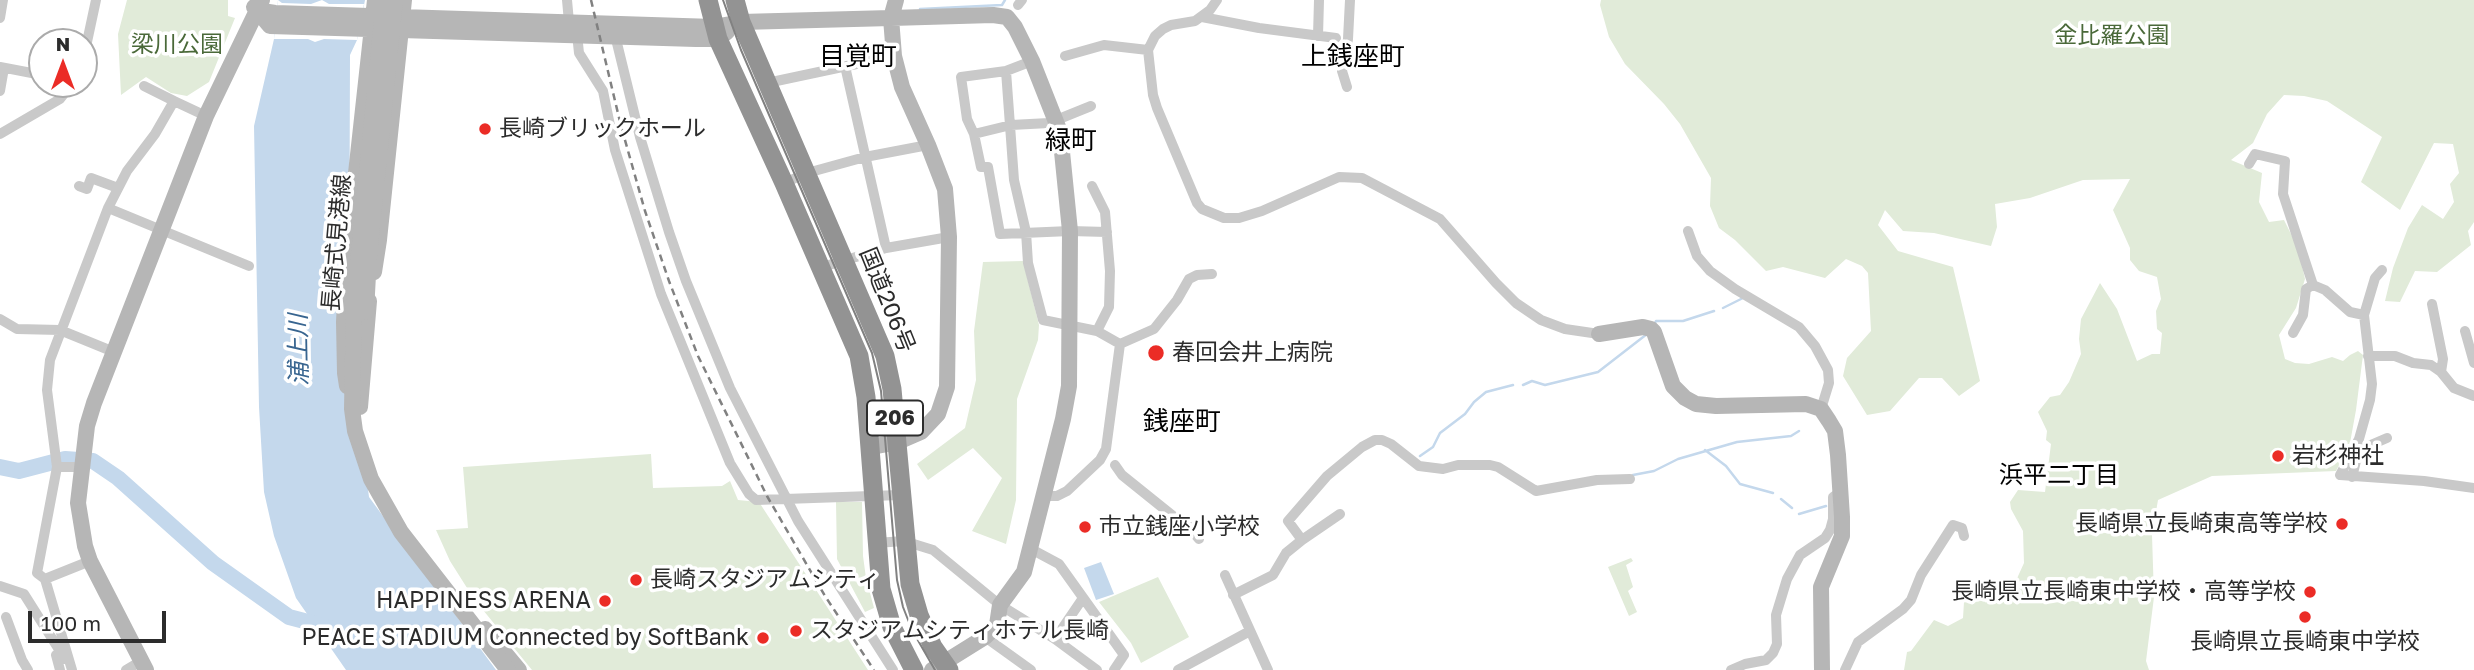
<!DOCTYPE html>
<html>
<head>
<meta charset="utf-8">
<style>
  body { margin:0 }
  #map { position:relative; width:2474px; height:670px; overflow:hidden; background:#fff; font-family:"Golos Text",sans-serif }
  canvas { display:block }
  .north { position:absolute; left:28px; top:28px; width:70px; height:70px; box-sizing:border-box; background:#fff; border:2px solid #ababab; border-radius:50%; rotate:0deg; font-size:19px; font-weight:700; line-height:28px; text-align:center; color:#2c2c2c }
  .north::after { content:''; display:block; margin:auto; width:24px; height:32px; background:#eb2c26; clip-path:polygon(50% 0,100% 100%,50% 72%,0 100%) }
  .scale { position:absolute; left:28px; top:611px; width:138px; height:32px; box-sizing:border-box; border:4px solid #2c2c2c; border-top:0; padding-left:9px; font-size:21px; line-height:24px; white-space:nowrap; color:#2c2c2c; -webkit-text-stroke:5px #fff; paint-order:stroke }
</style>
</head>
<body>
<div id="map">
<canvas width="2474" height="670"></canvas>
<div class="north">N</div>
<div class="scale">100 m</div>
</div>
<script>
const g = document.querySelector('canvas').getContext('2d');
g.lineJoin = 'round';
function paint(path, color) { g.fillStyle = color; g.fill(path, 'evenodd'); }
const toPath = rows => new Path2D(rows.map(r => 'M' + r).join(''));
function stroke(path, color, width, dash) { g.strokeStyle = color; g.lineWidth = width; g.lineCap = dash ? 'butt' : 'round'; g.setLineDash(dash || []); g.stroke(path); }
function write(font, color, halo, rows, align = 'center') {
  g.font = font + ' "Golos Text","Noto Sans JP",sans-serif'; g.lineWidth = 7; g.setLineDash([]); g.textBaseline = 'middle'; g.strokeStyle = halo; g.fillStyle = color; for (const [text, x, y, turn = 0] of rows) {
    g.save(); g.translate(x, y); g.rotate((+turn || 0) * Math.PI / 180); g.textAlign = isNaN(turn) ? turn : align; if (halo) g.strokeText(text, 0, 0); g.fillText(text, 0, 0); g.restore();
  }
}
const green = toPath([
  [127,0,228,0,228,16,235,18,209,82,187,96,171,93,146,77,121,95,118,34],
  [1601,0,2474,0,2474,222,2468,231,2471,245,2437,272,2415,271,2400,302,2385,301,2393,268,2408,228,2422,205,2443,219,2454,202,2450,184,2459,173,2453,144,2434,143,2400,210,2361,182,2382,137,2327,101,2304,96,2284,95,2267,114,2253,143,2231,160,2262,173,2259,202,2269,222,2284,220,2298,248,2305,279,2296,308,2279,335,2285,359,2295,363,2309,364,2332,357,2343,361,2350,355,2358,351,2363,355,2356,410,2350,443,2336,471,2212,476,2158,500,2152,535,2154,597,2146,661,2149,670,1904,670,1907,652,1911,651,1934,620,1948,626,1963,618,1965,586,1976,587,1986,603,1990,594,1999,591,2006,583,2014,585,2024,563,2023,531,2011,509,2010,502,2018,490,2045,492,2051,444,2046,440,2047,431,2038,412,2050,397,2060,395,2069,382,2081,354,2079,339,2081,319,2100,283,2117,309,2137,361,2152,354,2160,354,2162,333,2157,329,2156,311,2161,299,2157,277,2139,271,2130,260,2130,248,2113,210,2130,179,2083,180,2030,198,1995,204,1997,227,1991,246,1934,233,1903,231,1885,210,1878,225,1898,251,1953,267,1980,381,1959,396,1942,378,1919,378,1890,411,1867,415,1843,376,1847,358,1871,331,1868,273,1862,266,1846,259,1825,278,1783,267,1766,271,1735,240,1719,228,1710,206,1711,178,1680,124,1664,104,1625,64,1609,37,1600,5],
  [1023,261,1039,325,1038,340,1017,399,1016,500,1006,544,972,531,1002,478,973,448,928,480,917,464,965,428,976,380,974,331,983,262],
  [651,454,653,488,722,486,730,481,738,500,759,502,868,670,532,670,474,599,450,561,436,530,468,528,463,467],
  [836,502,862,502,863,556,866,578,874,608,865,612,837,559],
  [1631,558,1633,561,1626,565,1633,587,1628,591,1637,612,1629,616,1608,567],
  [1158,577,1189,637,1141,663,1131,643,1099,602]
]);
const water = toPath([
  [278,0,365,0,357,40,350,55,349,346,369,497,496,670,346,670,296,598,274,536,264,492,259,407,254,126,274,39],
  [1101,562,1114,594,1096,600,1084,568]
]);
const pier = toPath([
  [278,0,282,3,311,4,322,0,329,4,364,4,357,40,324,39,315,42,308,39,274,39]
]);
const stream = toPath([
  [920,9,1002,5,1005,0],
  [1723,308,1743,298],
  [1655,323,1656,321,1683,321,1714,311],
  [1523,385,1532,381,1545,385,1598,372,1647,334],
  [1705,450,1726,466,1740,484,1773,493],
  [1420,456,1433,447,1440,433,1465,414,1474,402,1486,392,1513,385],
  [1633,475,1654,471,1678,459,1737,442,1791,436,1799,431],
  [1781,499,1792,508],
  [1799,514,1826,506]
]);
const river = toPath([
  [0,467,19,471,65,459,93,461,118,478,213,563,289,617,331,628]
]);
const street = toPath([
  [567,0,569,22],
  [1217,0,1210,10,1195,21,1171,25,1163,29,1155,36,1148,50,1153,95,1157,108,1197,203,1202,209,1224,218,1239,218,1262,211,1339,177,1362,178,1440,219,1496,283,1516,303,1541,320,1565,329,1599,334],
  [1018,5,1022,0],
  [1202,17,1259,28,1336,38],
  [0,18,3,0],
  [577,34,579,53,603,91,615,150,661,294,730,463,749,494,756,500,900,495],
  [615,35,640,137,669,232,686,281,730,388,798,521,893,670],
  [1318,36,1319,0],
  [84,56,96,0],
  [1065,56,1104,45,1148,50],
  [1032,61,1006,71,961,77,967,119,974,134,981,167,988,167,1000,234,1070,231,1107,232],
  [845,66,886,248],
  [0,67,42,75],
  [1006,71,1014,180,1026,232,1028,263,1043,320,1097,331,1120,344],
  [767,83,894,56],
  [144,86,174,101],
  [1347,87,1342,71,1348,39,1350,0],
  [0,91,4,68],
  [0,134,60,99,72,84],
  [974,134,1011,125,1049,123,1091,106],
  [2249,164,2255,154,2285,161,2283,194,2313,285,2325,290,2350,312,2364,315],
  [784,183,807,173,865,157,928,145],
  [79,186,87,189,91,178,118,188],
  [1092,186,1105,212,1110,271,1109,307,1097,331],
  [108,208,249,266],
  [1688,231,1697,256,1710,271,1735,289,1799,327,1815,346,1828,370,1829,383,1821,409],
  [819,268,886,248,949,237],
  [2382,270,2375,278,2364,315,2372,384,2370,400,2359,439,2340,475,2424,481,2474,488],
  [2432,304,2443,359,2441,372],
  [0,319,17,329,60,330,114,352],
  [2465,331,2474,363],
  [2293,333,2303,315,2306,289,2313,285],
  [2368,356,2395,356,2413,363,2431,365,2441,372,2454,388,2474,396],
  [1115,465,1122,475,1173,516,1185,522,1199,539],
  [57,467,80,467],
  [2352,477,2356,461,2366,447,2387,438],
  [1043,496,1057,496,1067,491,1100,460,1106,449,1120,344,1154,329,1177,300,1189,279,1197,275,1212,274],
  [1302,540,1340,514],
  [876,543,904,541,933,550,1000,605,1055,639,1097,670],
  [1031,549,1059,564,1124,655,1114,670],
  [1225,575,1268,670],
  [45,579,90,561],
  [0,586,24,594,65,659],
  [1233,595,1273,575,1286,553,1302,540,1288,521,1327,476,1362,447,1375,440,1382,440,1391,444,1419,466,1443,469,1458,465,1490,465,1498,467,1536,491,1597,480,1630,479],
  [6,617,22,660,28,670],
  [985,637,1031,670],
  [1055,639,1083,598],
  [56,655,60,670],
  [72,670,45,579,37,573,57,467,47,390,50,360,108,208,127,171,155,134,174,101,206,116],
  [126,670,141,661],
  [1178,670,1250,631],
  [1731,670,1745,664,1766,660,1773,653,1777,644,1776,615,1787,579,1800,555,1825,538,1830,530,1833,519,1833,497,1840,492],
  [1845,670,1858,642,1903,609,1911,600,1921,575,1953,525,1962,528,1964,536]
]);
const secondary = toPath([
  [254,7,270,26,696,39,718,39,727,32],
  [256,10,275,13,714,27,741,22,891,18,896,0],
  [374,272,379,240,404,0],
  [1599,334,1643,327,1651,329,1654,332,1673,386,1685,398,1696,404,1716,406,1806,404,1821,409,1829,421,1835,431,1838,455,1842,517,1842,536,1821,587,1822,670],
  [347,386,345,373,344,322,348,246,375,0],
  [360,407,369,301],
  [870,447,898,442,921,432,938,414,947,387,949,237,945,189,928,145,902,87,894,56,891,18,993,15,1007,17,1015,27,1032,61,1060,132,1070,231,1069,386,1063,419,1024,572,1000,605,997,625,985,637,932,670],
  [485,629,519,670],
  [146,670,90,561,85,546,78,503,87,426,94,403,206,116,262,0]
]);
const highway = toPath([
  [708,0,718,39,784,183,859,356,866,397,881,589,892,627,914,670],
  [735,0,741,22,885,356,892,389,910,584,919,615,933,647,949,670]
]);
const tram = toPath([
  [723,0,741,50,872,353,881,391,897,580,903,607,912,630,935,670]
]);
const rail = toPath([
  [591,0,621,126,645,211,669,281,698,356,767,496,825,596,874,670]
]);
const secondaryBridge = toPath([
  [384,0,354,303,352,409,355,431,371,479,401,532,508,670],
  [366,312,369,256,395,0]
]);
const markers = [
  [485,129,7,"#eb2c26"],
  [1156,353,9,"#eb2c26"],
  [2278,456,7,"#eb2c26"],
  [2342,524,7,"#eb2c26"],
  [1085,527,7,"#eb2c26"],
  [636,580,7,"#eb2c26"],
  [2310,592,7,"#eb2c26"],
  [605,601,7,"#eb2c26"],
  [2305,617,7,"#eb2c26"],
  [796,631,7,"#eb2c26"],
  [763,638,7,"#eb2c26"]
];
const shields = [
  [895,418,56]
];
const shieldNames = [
  ["206",895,418]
];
const parkNames = [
  ["金比羅公園",2112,36],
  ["梁川公園",177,45]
];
const poiNames = [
  ["長崎ブリックホール",499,129],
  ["春回会井上病院",1172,353],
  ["岩杉神社",2292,456],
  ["長崎県立長崎東高等学校",2328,524,"right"],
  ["市立銭座小学校",1099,527],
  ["長崎スタジアムシティ",650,580],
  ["長崎県立長崎東中学校・高等学校",2296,592,"right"],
  ["HAPPINESS ARENA",591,601,"right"],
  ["スタジアムシティホテル長崎",810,631],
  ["PEACE STADIUM Connected by SoftBank",749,638,"right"],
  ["長崎県立長崎東中学校",2305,642,"center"]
];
const streetNames = [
  ["長崎式見港線",337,243,-85],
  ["国道206号",887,300,68]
];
const waterNames = [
  ["浦上川",299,350,-91]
];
const neighbourhoodNames = [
  ["浜平二丁目",2059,475]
];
const quarterNames = [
  ["目覚町",858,57],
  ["上銭座町",1353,57],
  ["緑町",1071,141],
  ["銭座町",1182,422]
];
paint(green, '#e1ebd9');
paint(water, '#c4d8ec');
paint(pier, '#fff');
stroke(stream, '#c4d8ec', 2.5);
stroke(river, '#c4d8ec', 16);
stroke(street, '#c9c9c9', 10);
stroke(secondary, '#b6b6b6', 16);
stroke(highway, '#939393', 19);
stroke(tram, '#818181', 2);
stroke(rail, '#818181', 2.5, [7, 5]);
stroke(secondaryBridge, '#b6b6b6', 16);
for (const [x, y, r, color] of markers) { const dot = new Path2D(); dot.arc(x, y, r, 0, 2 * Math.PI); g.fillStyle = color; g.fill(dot); stroke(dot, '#fff', 2.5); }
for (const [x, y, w] of shields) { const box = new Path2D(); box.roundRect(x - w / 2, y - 17.5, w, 35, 5); g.fillStyle = '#fff'; g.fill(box); stroke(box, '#2c2c2c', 2); }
write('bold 21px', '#2c2c2c', null, shieldNames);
write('23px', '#4a6939', '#fff', parkNames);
write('23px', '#2c2c2c', '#fff', poiNames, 'left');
write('23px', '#2c2c2c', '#fff', streetNames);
write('italic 24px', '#386590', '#fff', waterNames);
write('24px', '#000', '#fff', neighbourhoodNames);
write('26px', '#000', '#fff', quarterNames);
</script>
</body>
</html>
